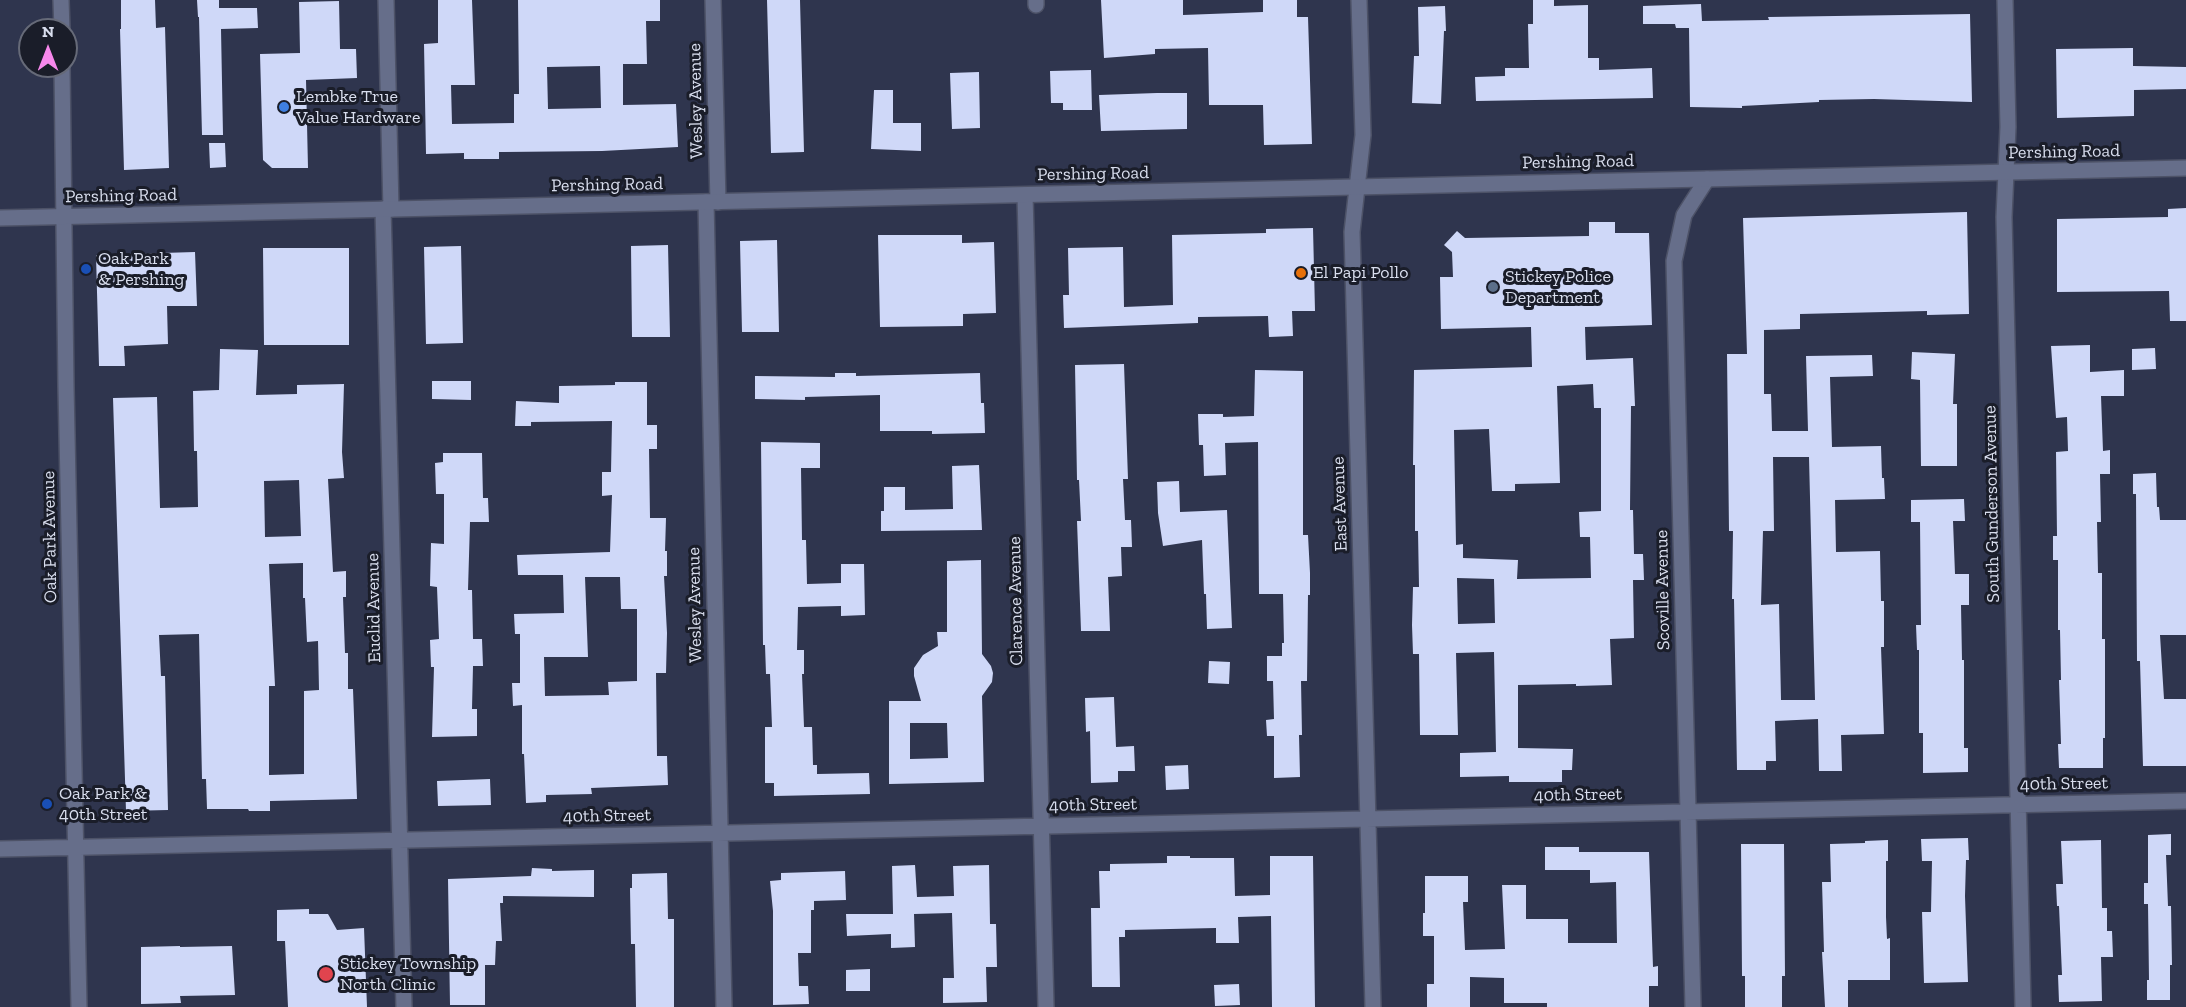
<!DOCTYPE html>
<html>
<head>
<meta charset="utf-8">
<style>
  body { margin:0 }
  #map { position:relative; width:2186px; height:1007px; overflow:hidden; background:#2f354e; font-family:"Zilla Slab",serif }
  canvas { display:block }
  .north { position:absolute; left:18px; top:18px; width:60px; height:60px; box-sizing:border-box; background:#1a1d29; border:2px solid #666a78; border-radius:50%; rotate:0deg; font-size:16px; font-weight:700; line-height:24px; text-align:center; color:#d9deee }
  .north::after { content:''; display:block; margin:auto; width:21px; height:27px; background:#f788ec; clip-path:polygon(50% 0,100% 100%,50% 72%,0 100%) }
</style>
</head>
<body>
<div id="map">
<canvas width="2186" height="1007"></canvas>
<div class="north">N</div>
</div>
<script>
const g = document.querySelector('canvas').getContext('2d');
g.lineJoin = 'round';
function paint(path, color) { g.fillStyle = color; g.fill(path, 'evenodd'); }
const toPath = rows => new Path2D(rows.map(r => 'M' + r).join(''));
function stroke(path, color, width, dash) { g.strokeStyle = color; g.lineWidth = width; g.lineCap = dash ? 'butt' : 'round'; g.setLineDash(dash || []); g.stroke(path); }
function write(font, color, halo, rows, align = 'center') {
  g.font = font + ' "Zilla Slab",serif'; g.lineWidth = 6; g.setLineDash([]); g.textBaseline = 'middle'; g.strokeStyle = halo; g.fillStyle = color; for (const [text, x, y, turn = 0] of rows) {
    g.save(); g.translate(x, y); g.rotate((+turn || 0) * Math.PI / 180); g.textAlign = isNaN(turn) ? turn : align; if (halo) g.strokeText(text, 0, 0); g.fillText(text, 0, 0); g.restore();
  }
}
const building = toPath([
  [121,0,155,0,156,28,165,27,169,168,124,170,120,29,121,29],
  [197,0,219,0,219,8,257,8,258,28,221,29,223,135,202,135,199,17,198,17],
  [438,0,472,0,475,85,451,85,452,124,514,123,514,94,519,94,518,0,660,0,660,21,646,21,647,64,623,64,623,105,676,104,678,147,602,151,504,152,499,152,499,159,464,159,464,153,426,154,424,44,438,43],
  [600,66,601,108,548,109,547,67],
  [767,0,800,0,804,152,771,153],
  [1101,0,1183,0,1183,15,1263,12,1263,0,1297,0,1297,17,1308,17,1312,144,1264,145,1263,105,1209,105,1208,48,1155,49,1155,54,1104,58],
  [1533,0,1554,0,1554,6,1588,5,1588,58,1599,58,1599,70,1652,68,1653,98,1476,101,1475,77,1505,76,1505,68,1529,68,1528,24,1533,24],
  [339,1,340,49,356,49,357,78,306,80,308,168,272,168,263,160,260,54,300,53,299,2],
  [1701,4,1702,21,1769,20,1768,17,1970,14,1972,102,1874,99,1819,100,1819,102,1742,106,1742,108,1690,107,1689,28,1676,28,1675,24,1643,24,1643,6],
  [1445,6,1446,31,1444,31,1441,104,1412,103,1414,56,1419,56,1418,7],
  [2133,48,2133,66,2186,67,2186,89,2134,90,2134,116,2057,118,2056,49],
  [1091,70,1092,110,1063,110,1063,103,1051,103,1050,71],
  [979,72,980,128,952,129,950,73],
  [874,90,893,90,893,123,921,123,921,151,871,149],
  [1157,93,1187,93,1187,129,1101,131,1099,95],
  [209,143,225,143,226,167,210,168],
  [2186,208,2186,321,2170,321,2169,291,2057,292,2057,219,2168,217,2168,209],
  [1967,212,1969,314,1927,315,1927,311,1800,314,1800,329,1764,330,1764,394,1771,394,1772,431,1808,431,1806,356,1872,355,1873,376,1830,377,1832,447,1881,446,1882,478,1884,478,1885,499,1835,500,1836,552,1880,551,1881,601,1884,601,1884,647,1881,647,1884,734,1841,735,1842,771,1819,771,1818,719,1775,721,1776,761,1766,761,1766,770,1737,770,1734,599,1732,599,1733,531,1729,531,1727,354,1747,354,1743,218],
  [1773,457,1809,457,1815,700,1781,700,1779,604,1761,605,1763,531,1774,531],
  [1589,222,1615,222,1615,233,1649,233,1652,325,1585,327,1586,360,1633,358,1635,406,1631,406,1630,510,1633,510,1634,554,1643,554,1644,580,1633,580,1634,638,1610,639,1612,685,1576,686,1576,684,1518,685,1518,748,1573,749,1572,770,1562,770,1562,782,1509,782,1509,776,1460,777,1460,753,1496,752,1494,652,1456,653,1458,735,1420,735,1419,654,1413,654,1412,625,1413,587,1419,587,1418,531,1415,531,1415,465,1413,465,1414,370,1532,367,1531,327,1441,329,1440,277,1453,277,1452,252,1444,245,1457,231,1465,238,1589,236],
  [1593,384,1594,408,1601,408,1601,511,1579,512,1580,537,1590,537,1591,578,1517,579,1518,560,1463,558,1463,544,1456,545,1454,430,1489,429,1492,491,1515,491,1515,484,1560,483,1557,386],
  [1457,578,1494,579,1495,623,1458,624],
  [1313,228,1315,311,1292,311,1293,336,1269,337,1268,316,1198,317,1198,323,1064,328,1063,295,1069,295,1068,248,1123,247,1124,307,1173,305,1172,235,1266,233,1266,229],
  [878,235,962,235,962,243,994,242,996,313,963,314,963,326,880,327],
  [777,240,779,332,742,332,740,241],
  [668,245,670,337,632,337,631,246],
  [461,246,463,343,426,344,424,247],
  [263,248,349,248,349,345,264,345],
  [195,252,197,306,167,306,168,344,124,346,125,366,99,366,96,255],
  [2090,345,2090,372,2124,370,2124,396,2101,396,2103,451,2110,450,2110,474,2100,474,2101,522,2097,522,2098,573,2102,573,2102,639,2105,639,2105,738,2103,738,2103,768,2059,768,2058,744,2061,744,2059,680,2061,680,2060,630,2058,630,2058,560,2053,560,2053,536,2057,536,2056,452,2068,451,2067,417,2056,418,2051,346],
  [2155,348,2156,369,2132,370,2132,349],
  [220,349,258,350,256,395,297,394,297,385,344,384,342,452,344,478,328,479,333,572,346,571,346,597,343,597,345,653,348,653,348,689,353,689,357,799,270,801,270,811,249,811,248,809,207,809,206,779,202,779,199,634,159,635,161,676,165,676,168,810,126,811,113,398,157,397,160,508,198,507,197,451,194,451,193,391,219,390],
  [299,480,301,536,265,537,264,481],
  [303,563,303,598,305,598,307,642,318,641,319,690,304,691,304,774,269,775,269,686,275,686,269,564],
  [1912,352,1955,354,1953,404,1957,404,1957,466,1921,466,1920,380,1911,379],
  [1124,364,1128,479,1123,479,1125,520,1131,520,1132,547,1121,547,1122,576,1108,577,1110,631,1081,631,1077,521,1081,521,1079,480,1077,480,1075,365],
  [1255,370,1303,371,1303,535,1308,535,1310,573,1310,595,1308,595,1307,681,1301,681,1302,735,1299,735,1300,777,1274,778,1274,736,1267,736,1266,720,1274,719,1273,681,1267,681,1267,656,1282,656,1282,643,1284,643,1283,594,1259,594,1258,442,1225,443,1226,475,1204,476,1203,445,1199,445,1198,414,1223,414,1223,417,1254,416],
  [835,373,856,373,856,376,980,373,981,403,984,403,985,433,932,434,932,431,880,431,880,395,805,397,805,400,755,399,755,376,835,377],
  [432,381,471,381,471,400,432,399],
  [615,382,647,382,647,425,657,425,657,449,649,449,650,518,666,518,665,551,667,551,667,576,664,576,667,633,666,673,656,673,657,756,667,756,668,785,591,788,592,794,546,795,546,802,526,803,524,754,522,754,522,705,513,706,512,683,520,683,520,634,515,634,514,614,564,613,563,575,518,575,517,555,610,552,612,495,602,496,602,472,611,472,612,421,531,422,531,426,515,426,516,401,559,403,559,386,615,385],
  [585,577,620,577,621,609,637,609,637,681,608,682,609,695,545,696,544,657,588,657],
  [761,442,820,443,820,468,801,468,802,540,806,540,807,584,841,583,841,564,864,564,865,615,841,616,841,606,798,607,797,650,804,650,804,674,802,674,804,727,812,727,813,765,817,765,817,774,869,773,870,794,774,796,774,783,765,783,765,727,772,727,770,674,766,674,765,645,763,645],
  [443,453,482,453,483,498,488,498,489,522,470,522,468,590,472,590,473,639,482,639,483,666,473,666,472,709,477,709,477,736,432,737,434,667,431,667,430,640,439,639,437,587,430,586,431,543,444,544,444,494,436,494,435,463,443,462],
  [979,465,982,530,881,531,881,511,884,511,884,487,905,487,905,510,953,509,952,466],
  [2156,473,2157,507,2159,507,2160,520,2186,520,2186,635,2160,635,2164,699,2186,699,2186,766,2143,766,2140,661,2137,661,2136,494,2133,494,2133,474],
  [1179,481,1180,512,1227,510,1232,628,1207,629,1206,594,1204,594,1202,540,1163,546,1158,513,1157,482],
  [1964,499,1965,521,1953,521,1955,574,1969,574,1969,605,1961,605,1962,660,1964,660,1964,748,1968,748,1968,772,1923,773,1923,733,1919,733,1919,650,1917,650,1916,625,1921,625,1920,522,1911,522,1911,500],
  [981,560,982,654,991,666,993,673,992,682,982,696,984,782,889,784,889,701,921,701,914,676,914,668,923,655,938,646,937,632,947,632,947,561],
  [910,723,947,723,948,758,910,759],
  [1209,661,1230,662,1229,684,1208,683],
  [1114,697,1116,747,1134,746,1135,771,1118,771,1118,782,1091,783,1090,731,1086,732,1085,698],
  [1188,765,1189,789,1166,790,1165,766],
  [490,779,491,805,438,806,437,781],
  [2171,834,2171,855,2166,855,2168,906,2171,906,2172,965,2170,965,2170,1000,2147,1000,2147,980,2149,980,2148,904,2144,904,2144,883,2148,883,2148,835],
  [1968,838,1969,860,1966,860,1965,896,1968,982,1924,983,1922,912,1931,912,1932,861,1922,861,1921,839],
  [1888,840,1888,861,1886,861,1886,917,1887,939,1890,938,1890,980,1848,980,1848,1007,1825,1007,1822,952,1824,952,1822,882,1831,882,1830,844,1865,843,1865,841],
  [2101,840,2102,908,2107,908,2107,931,2112,931,2113,957,2101,957,2102,1001,2059,1002,2058,975,2062,975,2059,906,2057,906,2056,884,2063,884,2061,841],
  [1741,844,1784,844,1785,976,1782,976,1782,1007,1745,1007,1745,976,1742,976],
  [1545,847,1579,847,1579,852,1649,852,1653,967,1658,966,1658,986,1649,986,1649,1007,1547,1007,1547,1003,1504,1003,1504,978,1470,977,1470,1007,1427,1007,1427,984,1434,984,1434,936,1423,936,1423,913,1425,913,1425,876,1468,876,1468,902,1463,902,1465,950,1505,949,1502,885,1526,885,1526,919,1568,919,1568,943,1617,943,1616,882,1590,883,1590,870,1545,870],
  [1167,856,1190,856,1190,858,1234,858,1235,896,1270,895,1270,856,1313,856,1315,1007,1272,1007,1271,916,1238,917,1239,943,1216,943,1216,928,1125,930,1125,937,1119,937,1120,987,1092,987,1091,908,1100,908,1099,871,1110,871,1110,864,1167,863],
  [915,865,917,897,954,896,953,866,989,865,990,924,996,924,997,967,986,967,987,1002,943,1003,943,978,954,978,952,913,914,914,915,947,891,948,891,934,847,936,846,914,893,914,892,866],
  [532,868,552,869,552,871,594,870,594,897,503,896,503,903,500,903,502,941,496,941,495,965,485,965,485,1005,450,1005,448,879,531,876],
  [845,871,846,900,814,901,814,910,811,910,811,953,798,953,799,986,808,986,809,1004,773,1005,773,911,770,881,781,880,781,873],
  [667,873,668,919,674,919,674,1007,636,1007,635,944,631,944,630,888,632,888,632,874],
  [309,909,309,914,328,914,337,930,364,928,367,1007,288,1007,285,941,277,941,277,910],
  [180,946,180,947,232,946,235,995,180,996,181,1003,141,1004,141,947],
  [870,969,870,991,846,991,846,970],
  [1239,984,1240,1005,1215,1006,1214,985]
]);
const minor = toPath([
  [61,0,62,30],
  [386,0,391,209],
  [713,0,718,202],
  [1036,0,1036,5],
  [1359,0,1363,135,1352,232,1373,1007],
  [2005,0,2008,127,2004,217,2023,1007],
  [62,66,66,387,79,1007],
  [1025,195,1046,1007],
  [706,202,724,1007],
  [383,209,404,1007],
  [0,849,2186,801],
  [1693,1007,1674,261,1684,215,1707,179]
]);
const secondary = toPath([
  [0,218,2186,168]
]);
const markers = [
  [284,107,6,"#3f7fe0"],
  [86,269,6,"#1a4fb4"],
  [1301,273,6,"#e8710a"],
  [1493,287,6,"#5c6f8a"],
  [47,804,6,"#1a4fb4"],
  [326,974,8,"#e0444e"]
];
const poiNames = [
  ["Lembke True",296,97],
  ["Value Hardware",296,118],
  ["Oak Park",98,259],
  ["& Pershing",98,280],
  ["El Papi Pollo",1313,273],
  ["Stickey Police",1505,277],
  ["Department",1505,298],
  ["Oak Park &",59,794],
  ["40th Street",59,815],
  ["Stickey Township",340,964],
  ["North Clinic",340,985]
];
const streetNames = [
  ["Wesley Avenue",696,101,-91],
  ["Pershing Road",2064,152,-1],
  ["Pershing Road",1578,162,-1],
  ["Pershing Road",1093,174,-1],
  ["Pershing Road",607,185,-1],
  ["Pershing Road",121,196,-1],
  ["East Avenue",1340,504,-92],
  ["South Gunderson Avenue",1992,504,-91],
  ["Oak Park Avenue",50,537,-91],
  ["Scoville Avenue",1663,590,-91],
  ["Clarence Avenue",1016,601,-91],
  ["Wesley Avenue",695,605,-91],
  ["Euclid Avenue",374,608,-91],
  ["40th Street",2064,784,-1],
  ["40th Street",1578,795,-1],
  ["40th Street",1093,805,-1],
  ["40th Street",607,816,-1]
];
paint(building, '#cfd8f8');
stroke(minor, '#4d5267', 18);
stroke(secondary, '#4d5267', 18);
stroke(minor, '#666e8a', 15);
stroke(secondary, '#666e8a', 15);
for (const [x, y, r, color] of markers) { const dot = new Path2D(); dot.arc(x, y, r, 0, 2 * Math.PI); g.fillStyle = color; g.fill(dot); stroke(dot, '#1a1d29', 2); }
write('18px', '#d9deee', '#1a1d29', poiNames, 'left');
write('18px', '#d9deee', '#1a1d29', streetNames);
</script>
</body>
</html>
